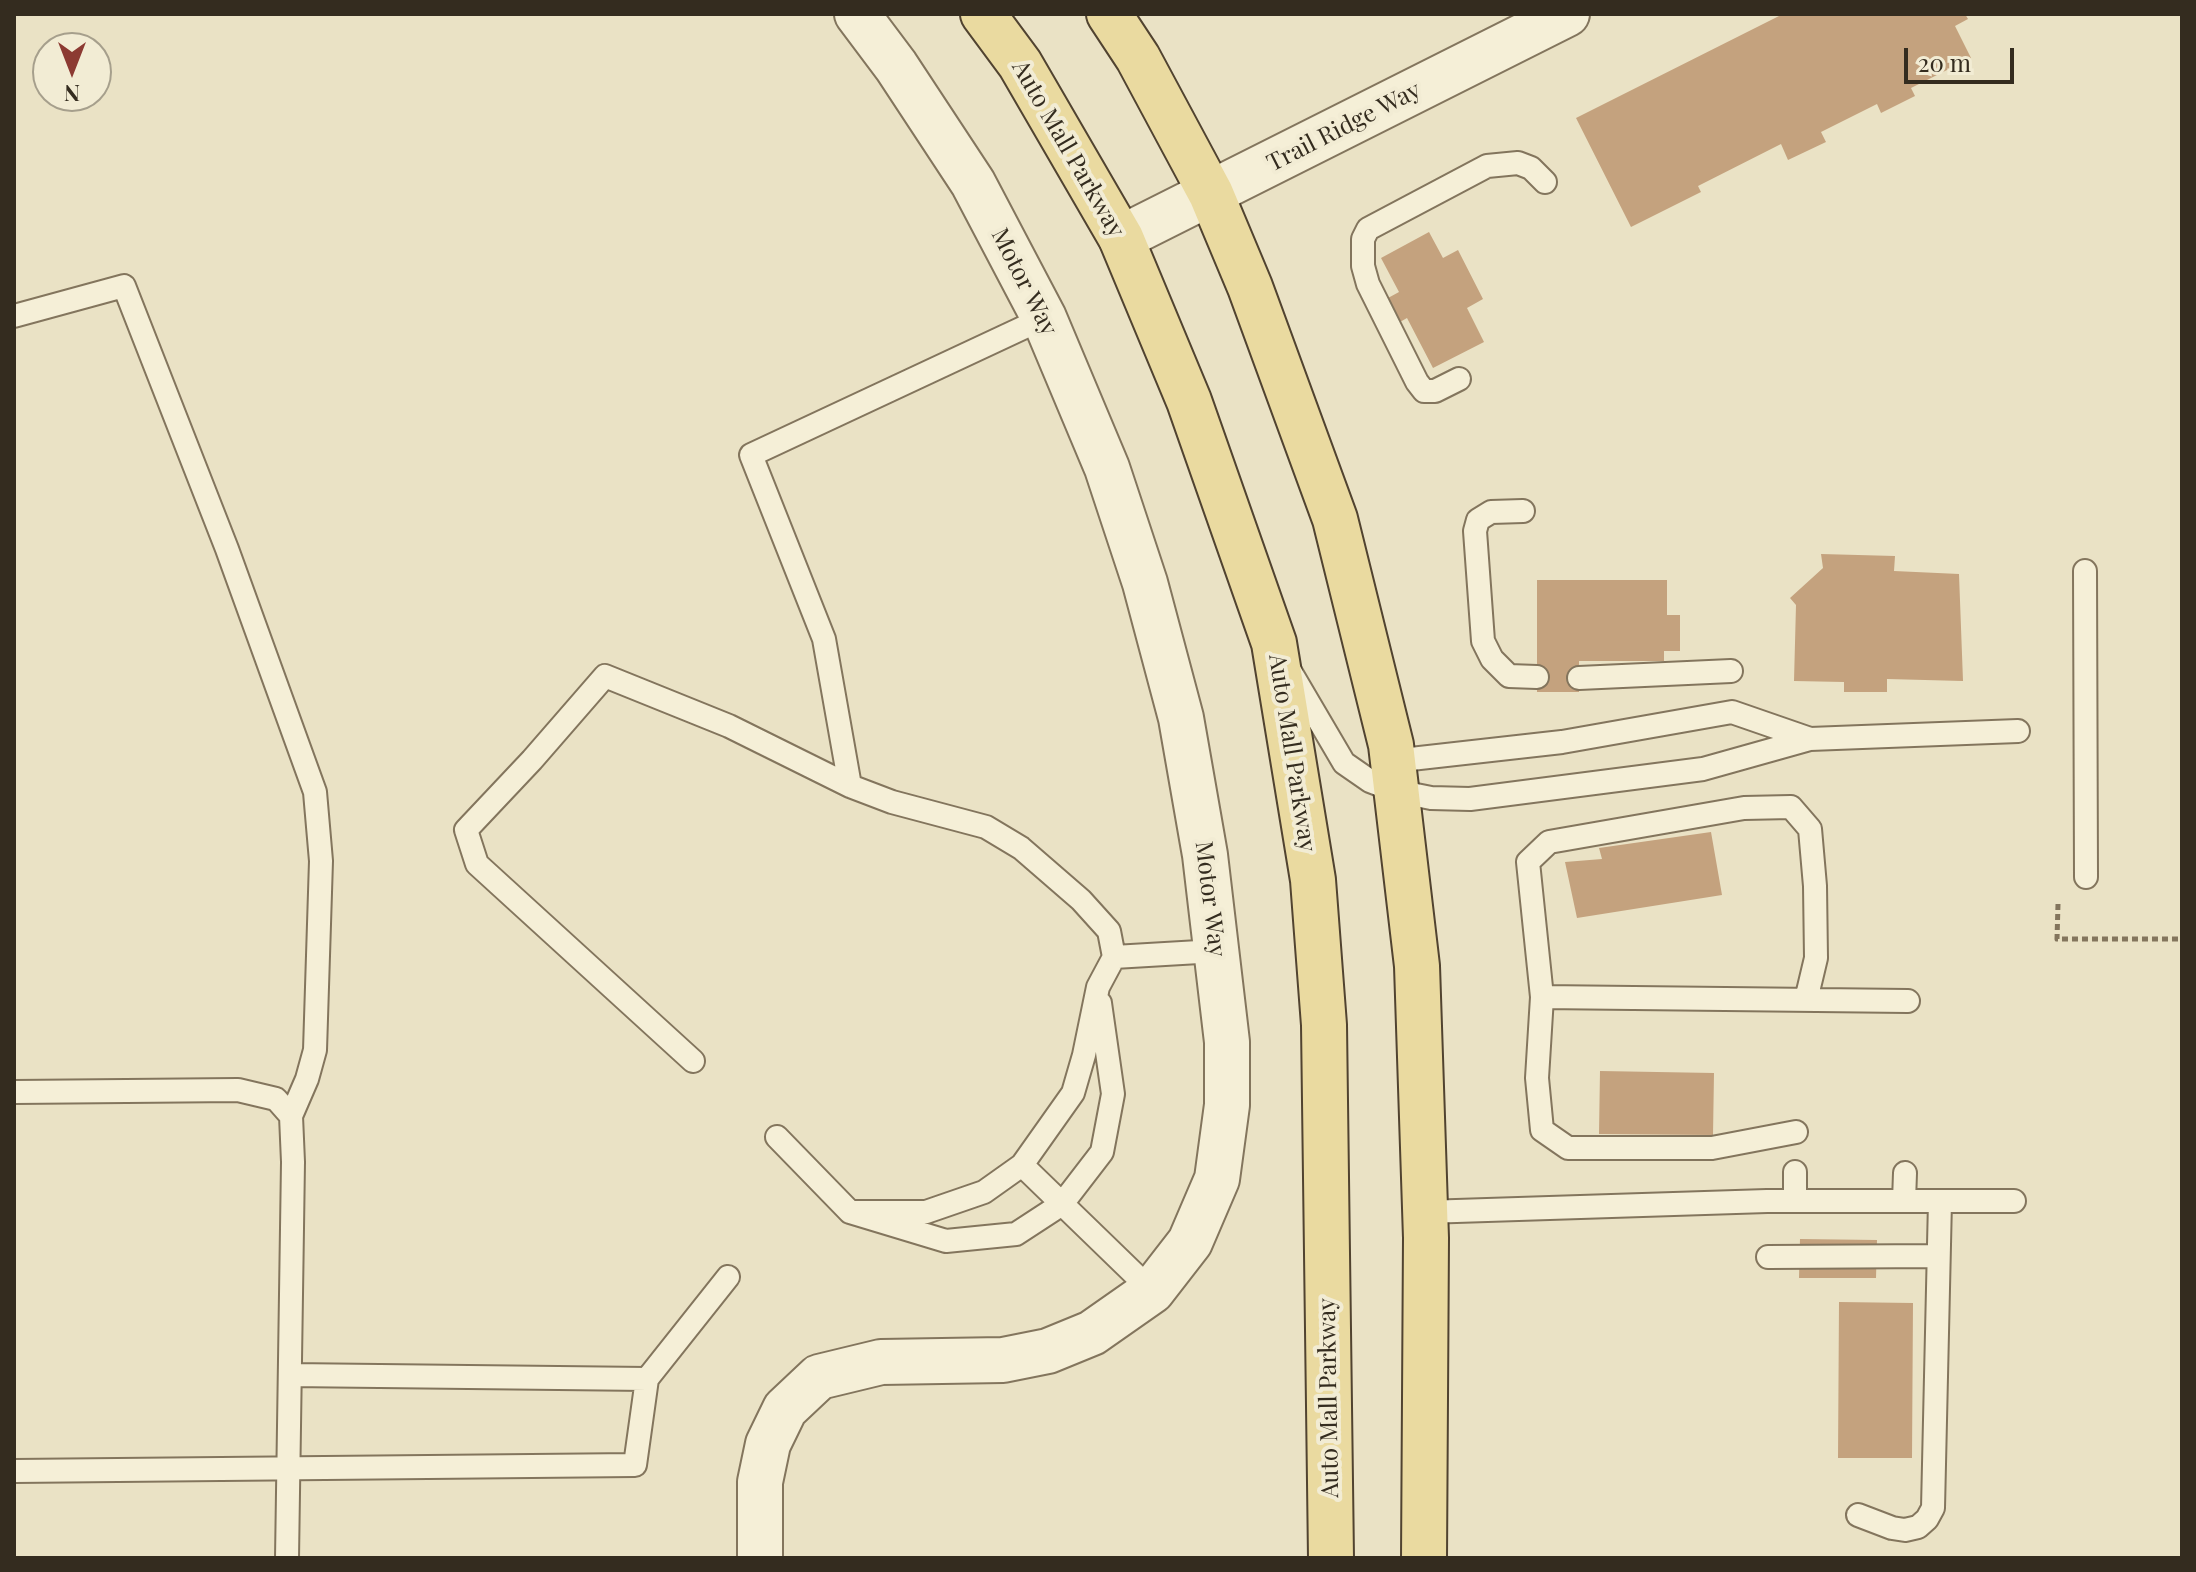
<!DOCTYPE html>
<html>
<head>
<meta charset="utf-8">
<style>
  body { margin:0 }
  #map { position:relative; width:2196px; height:1572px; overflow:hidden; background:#eae2c5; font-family:"Playfair Display",serif }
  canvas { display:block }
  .frame { position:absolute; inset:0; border:16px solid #342c1f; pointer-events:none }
  .north { position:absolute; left:32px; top:32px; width:80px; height:80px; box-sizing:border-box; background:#f2ecd4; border:2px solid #a69f8c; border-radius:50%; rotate:180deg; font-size:22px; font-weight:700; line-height:32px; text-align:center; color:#342c1f }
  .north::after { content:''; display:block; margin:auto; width:28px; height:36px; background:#8c3a32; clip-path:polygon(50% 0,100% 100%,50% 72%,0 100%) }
  .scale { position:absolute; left:1904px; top:48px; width:110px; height:36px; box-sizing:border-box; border:4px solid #342c1f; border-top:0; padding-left:10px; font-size:24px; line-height:28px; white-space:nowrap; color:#342c1f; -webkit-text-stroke:6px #f2ecd4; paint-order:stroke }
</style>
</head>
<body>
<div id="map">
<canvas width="2196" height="1572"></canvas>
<div class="frame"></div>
<div class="north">N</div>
<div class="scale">20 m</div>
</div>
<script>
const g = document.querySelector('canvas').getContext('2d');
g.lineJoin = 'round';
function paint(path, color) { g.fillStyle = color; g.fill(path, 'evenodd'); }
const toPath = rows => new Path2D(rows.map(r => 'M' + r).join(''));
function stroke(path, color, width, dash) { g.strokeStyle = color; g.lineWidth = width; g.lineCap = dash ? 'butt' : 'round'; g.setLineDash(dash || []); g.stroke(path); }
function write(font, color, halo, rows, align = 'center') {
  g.font = font + ' "Playfair Display",serif'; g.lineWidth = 8; g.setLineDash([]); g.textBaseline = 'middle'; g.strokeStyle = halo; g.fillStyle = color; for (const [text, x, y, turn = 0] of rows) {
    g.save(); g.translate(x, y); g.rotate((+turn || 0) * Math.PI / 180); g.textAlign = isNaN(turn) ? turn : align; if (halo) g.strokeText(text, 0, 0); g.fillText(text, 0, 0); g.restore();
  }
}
const building = toPath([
  [1783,14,1965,14,1968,19,1955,26,1971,58,1911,88,1915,96,1881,113,1877,104,1821,132,1826,142,1788,160,1781,144,1698,186,1701,192,1631,227,1576,118],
  [1429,232,1443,258,1458,250,1483,299,1467,308,1484,342,1433,368,1407,318,1400,322,1388,298,1399,292,1381,258],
  [1821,554,1895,556,1894,571,1959,574,1963,681,1887,679,1887,692,1844,692,1844,682,1794,681,1796,605,1790,598,1823,568],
  [1537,580,1667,580,1667,615,1680,615,1680,651,1664,651,1664,661,1579,661,1579,692,1537,692],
  [1711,832,1722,895,1577,918,1565,862,1602,859,1599,848],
  [1600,1071,1714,1073,1713,1135,1599,1134],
  [1800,1239,1877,1240,1876,1278,1799,1278],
  [1839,1302,1913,1303,1912,1458,1838,1458]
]);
const path = toPath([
  [2058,904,2057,939,2182,939]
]);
const lane = toPath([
  [14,316,124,286,227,549,315,792,321,861,315,1050,307,1079,291,1116],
  [1459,379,1435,391,1424,391,1417,382,1368,284,1363,266,1363,239,1368,229,1487,166,1518,163,1531,168,1545,182],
  [1523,511,1491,512,1478,520,1475,531,1483,641,1492,659,1509,676,1537,677],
  [2085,571,2086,877],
  [1290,671,1344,763,1370,781,1396,791,1431,798,1470,799,1703,769,1810,739,2018,731],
  [1579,678,1731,671],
  [1393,761,1562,742,1732,712,1810,739],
  [850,786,824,639,751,455,1044,318],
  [1114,957,1216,951],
  [1542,997,1908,1001],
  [693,1061,477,864,466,830,532,760,605,676,729,726,850,786,892,802,986,827,1021,848,1081,900,1109,931,1114,957,1098,987,1084,1055,1073,1093,1022,1165,984,1192,926,1212,850,1212],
  [14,1092,238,1090,276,1099,291,1116,293,1162,287,1558],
  [1796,1132,1712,1148,1568,1148,1542,1130,1537,1078,1542,997,1528,862,1549,842,1744,808,1791,807,1810,829,1815,886,1816,958,1806,1000],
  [777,1137,850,1212,946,1241,1016,1234,1062,1204,1102,1152,1113,1094,1100,1003],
  [1022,1165,1152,1291],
  [1795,1172,1795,1201],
  [1904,1201,1905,1173],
  [1425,1212,1767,1201,2014,1201],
  [1768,1257,1938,1256],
  [290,1375,647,1379],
  [14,1471,635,1465,647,1379,728,1277],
  [1858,1515,1892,1528,1905,1530,1918,1527,1927,1519,1933,1508,1940,1201]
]);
const street = toPath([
  [1121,238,1567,14],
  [760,1558,760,1482,768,1444,785,1409,819,1377,881,1362,1003,1360,1048,1351,1092,1333,1152,1291,1190,1242,1217,1179,1227,1105,1227,1042,1205,855,1181,718,1145,583,1107,468,1044,318,973,183,896,66,857,14]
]);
const primary = toPath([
  [983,14,1020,64,1121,238,1189,401,1274,643,1313,880,1324,1025,1331,1558],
  [1109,14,1138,58,1211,194,1250,287,1335,519,1391,745,1417,966,1426,1238,1424,1558]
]);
const streetNames = [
  ["Trail Ridge Way",1344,127,-27],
  ["Auto Mall Parkway",1068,149,60],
  ["Motor Way",1024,282,63],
  ["Auto Mall Parkway",1292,753,81],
  ["Motor Way",1210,899,83],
  ["Auto Mall Parkway",1329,1398,-91]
];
paint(building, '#c4a27e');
stroke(lane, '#83755d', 26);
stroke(street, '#83755d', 48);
stroke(primary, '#514330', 48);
stroke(path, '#83755d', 5, [6, 4]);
stroke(lane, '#f5efd7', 22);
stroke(street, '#f5efd7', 44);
stroke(primary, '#eadaa0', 44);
write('24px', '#342c1f', '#f2ecd4', streetNames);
</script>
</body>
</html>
